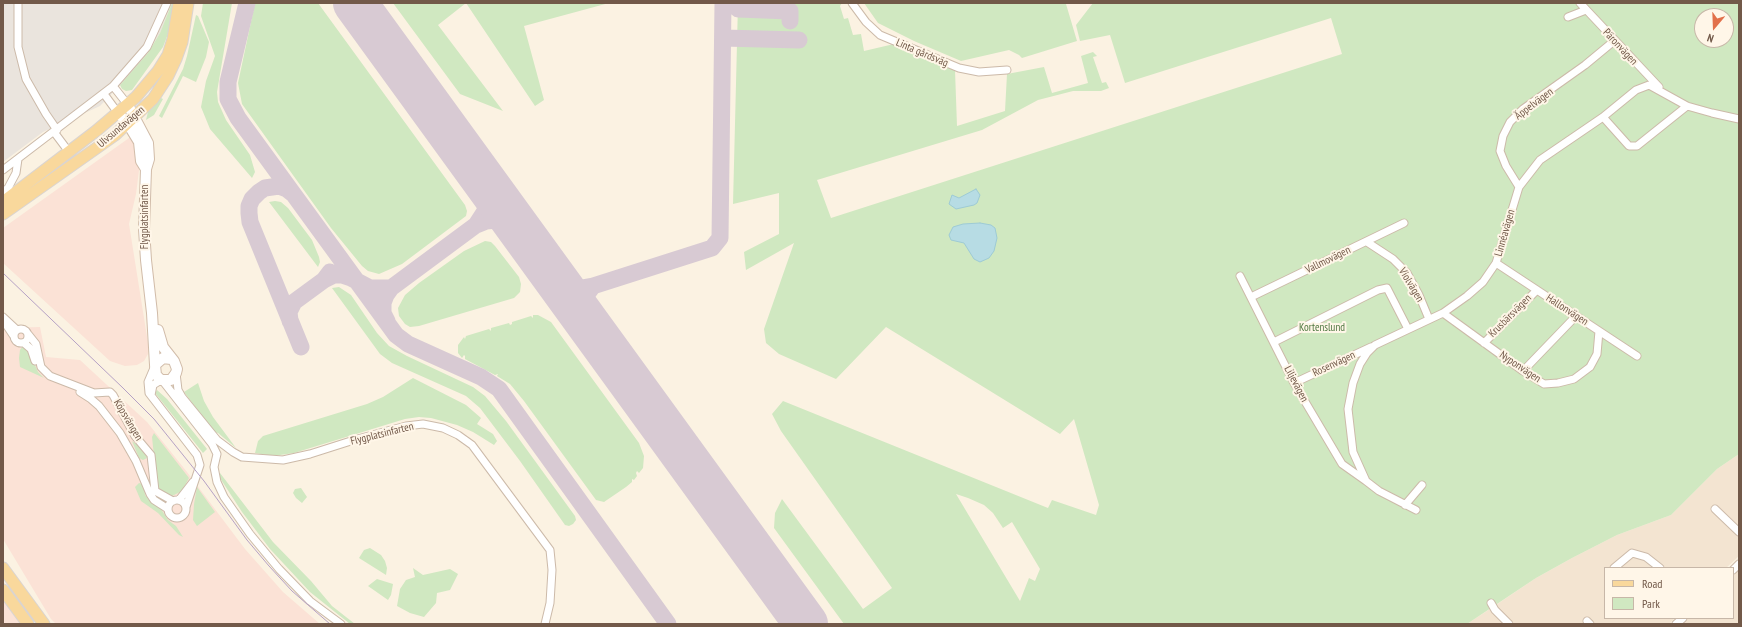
<!DOCTYPE html>
<html>
<head>
<meta charset="utf-8">
<style>
  body { margin:0 }
  #map { position:relative; width:1742px; height:627px; overflow:hidden; background:#fbf2e2; font-family:"PT Sans Narrow",sans-serif }
  canvas { display:block }
  .frame { position:absolute; inset:0; border:4px solid #725949; pointer-events:none }
  .legend { position:absolute; left:1604px; top:567px; width:130px; height:52px; box-sizing:border-box; background:#fff6e8; border:1px solid #c7b7a8; margin:0; padding:5px 7px; list-style:none; font-size:12px; color:#725949 }
  .legend li { display:flex; align-items:center; gap:8px; height:20px }
  .legend b { width:20px; border:1px solid #c7b7a8 }
  .north { position:absolute; left:1694px; top:8px; width:40px; height:40px; box-sizing:border-box; background:#fff6e8; border:1px solid #c7b7a8; border-radius:50%; rotate:199deg; font-size:11px; font-weight:700; line-height:16px; text-align:center; color:#725949 }
  .north::after { content:''; display:block; margin:auto; width:14px; height:18px; background:#e2704a; clip-path:polygon(50% 0,100% 100%,50% 72%,0 100%) }
</style>
</head>
<body>
<div id="map">
<canvas width="1742" height="627"></canvas>
<div class="frame"></div>
<ul class="legend">
<li><b style="height:5px;background:#f9d89c"></b>Road</li>
<li><b style="height:11px;background:#d0e8c1"></b>Park</li>
</ul>
<div class="north">N</div>
</div>
<script>
const g = document.querySelector('canvas').getContext('2d');
g.lineJoin = 'round';
function paint(path, color) { g.fillStyle = color; g.fill(path, 'evenodd'); }
const toPath = rows => new Path2D(rows.map(r => 'M' + r).join(''));
function stroke(path, color, width, dash) { g.strokeStyle = color; g.lineWidth = width; g.lineCap = dash ? 'butt' : 'round'; g.setLineDash(dash || []); g.stroke(path); }
function write(font, color, halo, rows, align = 'center') {
  g.font = font + ' "PT Sans Narrow",sans-serif'; g.lineWidth = 4; g.setLineDash([]); g.textBaseline = 'middle'; g.strokeStyle = halo; g.fillStyle = color; for (const [text, x, y, turn = 0] of rows) {
    g.save(); g.translate(x, y); g.rotate((+turn || 0) * Math.PI / 180); g.textAlign = isNaN(turn) ? turn : align; if (halo) g.strokeText(text, 0, 0); g.fillText(text, 0, 0); g.restore();
  }
}
const residential = toPath([
  [1739,454,1739,556,1726,568,1605,568,1605,618,1675,618,1669,624,1515,624,1496,605,1536,578,1572,558,1617,535,1671,515,1717,469],
  [1739,567,1739,624,1678,624,1685,618,1733,618,1733,573],
  [1490,609,1505,624,1467,624]
]);
const commercial = toPath([
  [136,133,142,147,136,194,129,224,148,343,148,354,144,361,137,365,125,366,110,361,3,263,3,228],
  [40,327,46,357,80,360,147,422,187,472,245,549,283,592,320,624,56,624,51,619,3,539,3,328],
  [3,600,11,611,22,624,3,624]
]);
const industrial = toPath([
  [3,3,172,3,160,33,148,53,132,73,100,106,43,132,3,162]
]);
const green = toPath([
  [172,3,175,3,168,34,163,47,132,90,126,91,122,89,120,85,148,53,160,33],
  [203,3,232,3,217,92,218,102,226,120,250,155,255,172,252,178,210,129,201,107,206,81,215,56,201,16],
  [255,3,318,3,465,205,467,211,466,216,402,264,379,274,368,271,362,266,331,228,242,104,238,83],
  [393,3,609,3,524,26,544,100,535,106,466,3,438,25,503,111,460,94],
  [738,3,842,3,840,6,844,19,848,18,853,35,861,34,864,51,894,44,955,70,957,126,1005,111,1007,74,1044,67,1052,93,1088,83,1081,56,1093,52,1097,56,1093,57,1102,83,1106,82,1109,88,1101,91,1073,91,1038,100,982,130,817,180,831,218,1342,54,1331,18,1125,83,1110,35,1080,41,1076,25,1093,3,1739,3,1739,454,1717,469,1671,515,1617,535,1572,558,1536,578,1467,624,844,624,774,528,775,513,782,499,863,609,892,588,781,431,772,414,783,401,1048,508,1052,500,1096,515,1099,505,1074,419,1060,434,886,327,836,379,779,354,766,343,764,329,794,243,746,270,744,252,779,234,779,193,733,204],
  [1702,16,1726,16,1726,40,1702,40],
  [956,494,968,498,984,505,993,513,1003,528,1012,522,1040,569,1035,581,1029,578,1020,601],
  [864,3,1069,3,1066,4,1077,41,1022,58,1019,55,1009,50,961,61,914,41,878,23],
  [196,15,198,16,209,42,206,57,196,82,183,76,162,118,159,116,183,69,187,56],
  [161,98,163,99,154,115,146,120,148,112],
  [275,201,281,202,288,208,312,240,319,257,320,262,318,267,269,202],
  [485,241,491,242,495,246,519,277,521,284,520,292,514,298,419,326,410,327,405,324,399,316,398,308,405,295,419,283,464,251],
  [339,287,351,295,377,333,389,346,407,356,473,387,485,396,506,421,575,516,576,520,573,524,569,526,565,525,520,461,480,408,466,396,392,363,380,354,332,288],
  [533,315,538,315,551,322,639,443,644,456,643,468,639,473,637,471,636,473,637,476,634,480,632,479,632,482,626,487,604,502,596,500,524,401,510,384,497,376,498,374,495,375,465,359,465,356,464,355,462,358,458,353,458,345,464,337,465,339,466,336,489,329,491,331,491,328,509,323,510,325,512,324,512,322,531,316,533,318],
  [25,346,27,347,38,372,44,378,20,367,19,358,20,350,22,347],
  [413,378,466,405,481,418,477,424,493,434,497,441,494,445,473,432,457,425,431,418,419,417,405,419,294,453,273,456,255,453,258,441,263,436,367,404,383,397],
  [198,383,204,401,213,417,236,448,218,433,214,432,184,392],
  [157,390,167,399,207,449,203,453,155,393],
  [154,433,189,478,182,491,172,496,168,496,161,492,157,485,152,437],
  [132,441,140,447,146,455,147,458,143,460,139,458],
  [220,473,273,542,311,581,332,606,355,624,350,624,310,592,270,549,242,512,218,475],
  [139,483,142,484,144,487,145,495,149,500,161,509,168,520,176,526,183,537,179,535,158,513,141,501,135,487],
  [197,487,215,512,197,526,193,520,194,504],
  [301,488,307,497,302,503,296,498,293,493,295,489],
  [370,548,381,555,385,561,387,568,386,575,359,558,364,550],
  [413,568,423,575,450,569,458,574,450,590,437,593,436,603,424,617,410,613,397,606,400,589,406,580,415,577],
  [377,579,393,584,391,595,388,600,368,586]
]);
const water = toPath([
  [976,189,980,195,977,203,974,205,956,209,949,204,952,195,959,198,976,189],
  [980,223,991,225,995,228,997,238,994,251,989,258,980,262,974,259,964,243,951,240,949,235,953,227,963,224,980,223]
]);
const taxiway = toPath([
  [247,3,228,82,228,99,238,118,396,335,408,344,481,377,499,389,668,624],
  [738,9,790,11,790,21],
  [723,38,799,40],
  [487,185,489,198,487,208,476,225,486,221,497,220,507,222,519,228],
  [292,193,287,189,279,186,265,188,259,192,252,199,249,206,249,213,250,222,301,347],
  [555,278,566,286,576,289,593,286,587,294,582,303,582,313,587,322],
  [324,280,334,275,342,275,351,278,370,288,391,288,386,295,383,303,383,313,387,321],
  [593,286,712,248,720,238,723,3],
  [391,288,476,225],
  [290,321,289,312,294,302,324,280,330,272]
]);
const runway = toPath([
  [355,3,806,624]
]);
const street = toPath([
  [18,3,18,47,26,79,46,114,57,130],
  [852,3,866,22,880,35,959,68,979,72,1007,70],
  [1580,3,1659,87],
  [1568,17,1586,10],
  [113,86,128,105],
  [104,94,118,113],
  [1603,117,1629,146,1637,146,1687,106],
  [54,132,69,152],
  [3,170,113,86,147,47,167,3],
  [1519,187,1506,166,1500,151,1503,136,1510,122,1523,109,1585,65,1614,41],
  [3,192,8,188,16,173,18,159],
  [1367,242,1393,259,1407,273,1419,295,1429,319],
  [1496,263,1637,356],
  [1240,276,1294,383,1342,464,1366,481],
  [1251,297,1404,223],
  [1443,313,1523,371,1544,384,1558,383,1574,379,1590,367,1597,354,1599,331],
  [3,317,17,330],
  [3,323,7,326,13,335],
  '14 336a7 7 0 1 1 14 0a7 7 0 1 1-14 0Z',
  [28,334,36,344,41,367,50,376,94,393,110,392,113,395,135,436,151,455,155,491,173,501],
  [1274,342,1378,290,1387,288,1408,329],
  [24,343,31,349,35,361],
  [1484,343,1537,290],
  [154,368,148,382,149,393,197,455,200,465,186,507],
  [1523,371,1576,316],
  [176,373,178,390,182,397,217,440,233,452,242,457,283,460,310,454,354,440,406,426,423,424,443,428,458,435,472,445,550,550,552,570,550,603,545,624],
  [162,380,212,444,217,454,214,467,217,482,224,497,250,534,279,569,310,601,341,624],
  [1294,383,1371,347],
  [80,392,91,399,99,406,120,433,136,461,150,494,154,500,168,509],
  [151,395,153,385,161,380],
  '168 509a9 9 0 1 1 18 0a9 9 0 1 1-18 0Z',
  [179,500,193,482],
  [1405,505,1422,485],
  [1715,509,1739,532],
  [1416,510,1379,491,1366,481,1353,452,1348,409,1353,383,1360,364,1367,353,1375,345,1443,313,1467,296,1483,282,1496,263,1519,187,1540,160,1603,117,1636,90,1649,85,1687,106,1712,113,1739,119],
  [1614,568,1632,553,1646,557,1660,568],
  [1733,570,1739,564],
  [1491,603,1495,610,1509,624],
  [1587,621,1590,624],
  [1676,624,1683,618]
]);
const secondary = toPath([
  [128,105,148,143,149,159,146,169,144,229,146,260,152,313,155,365],
  [118,113,128,124,139,142,141,161,146,169],
  [158,330,163,347,174,361,177,369,176,373,171,380,161,380,156,375,155,365,163,358,171,359]
]);
const primary = toPath([
  [3,202,96,131,136,97,158,71,168,55,173,39,179,3],
  [3,214,115,135,153,99,168,76,176,59,182,42,188,3],
  [3,568,44,624],
  [3,590,28,624]
]);
const tram = toPath([
  [3,273,123,388,154,419,204,481,247,540,269,566,292,591,330,624]
]);
const streetNames = [
  ["Päronvägen",1620,47,47],
  ["Linta gårdsväg",922,53,23],
  ["Äppelvägen",1534,104,-37],
  ["Ulvsundavägen",121,127,-40],
  ["Flygplatsinfarten",145,217,-90],
  ["Linnéavägen",1505,233,-74],
  ["Vallmovägen",1328,260,-26],
  ["Violvägen",1411,285,59],
  ["Hallonvägen",1567,310,33],
  ["Krusbärsvägen",1510,316,-45],
  ["Rosenvägen",1334,364,-25],
  ["Nyponvägen",1520,367,34],
  ["Liljevägen",1296,384,62],
  ["Köpsvängen",128,420,59],
  ["Flygplatsinfarten",382,434,-14]
];
const parkNames = [
  ["Kortenslund",1322,328]
];
paint(residential, '#f3e4d1');
paint(commercial, '#fbe2d6');
paint(industrial, '#eae4dd');
paint(green, '#d0e8c1');
paint(water, '#b7dce4');
stroke(water, '#9ecbd5', 1);
stroke(taxiway, '#d8cad3', 17);
stroke(runway, '#d8cad3', 44);
stroke(street, '#ccbaa9', 9);
stroke(secondary, '#d1bca9', 12);
stroke(primary, '#dad4d0', 13);
stroke(street, '#fff', 7);
stroke(secondary, '#fff', 10);
stroke(primary, '#f9d89c', 11);
stroke(tram, '#b5a1c4', 1);
write('11px', '#725949', '#fff6e8', streetNames);
write('11px', '#507842', '#fff6e8', parkNames);
</script>
</body>
</html>
